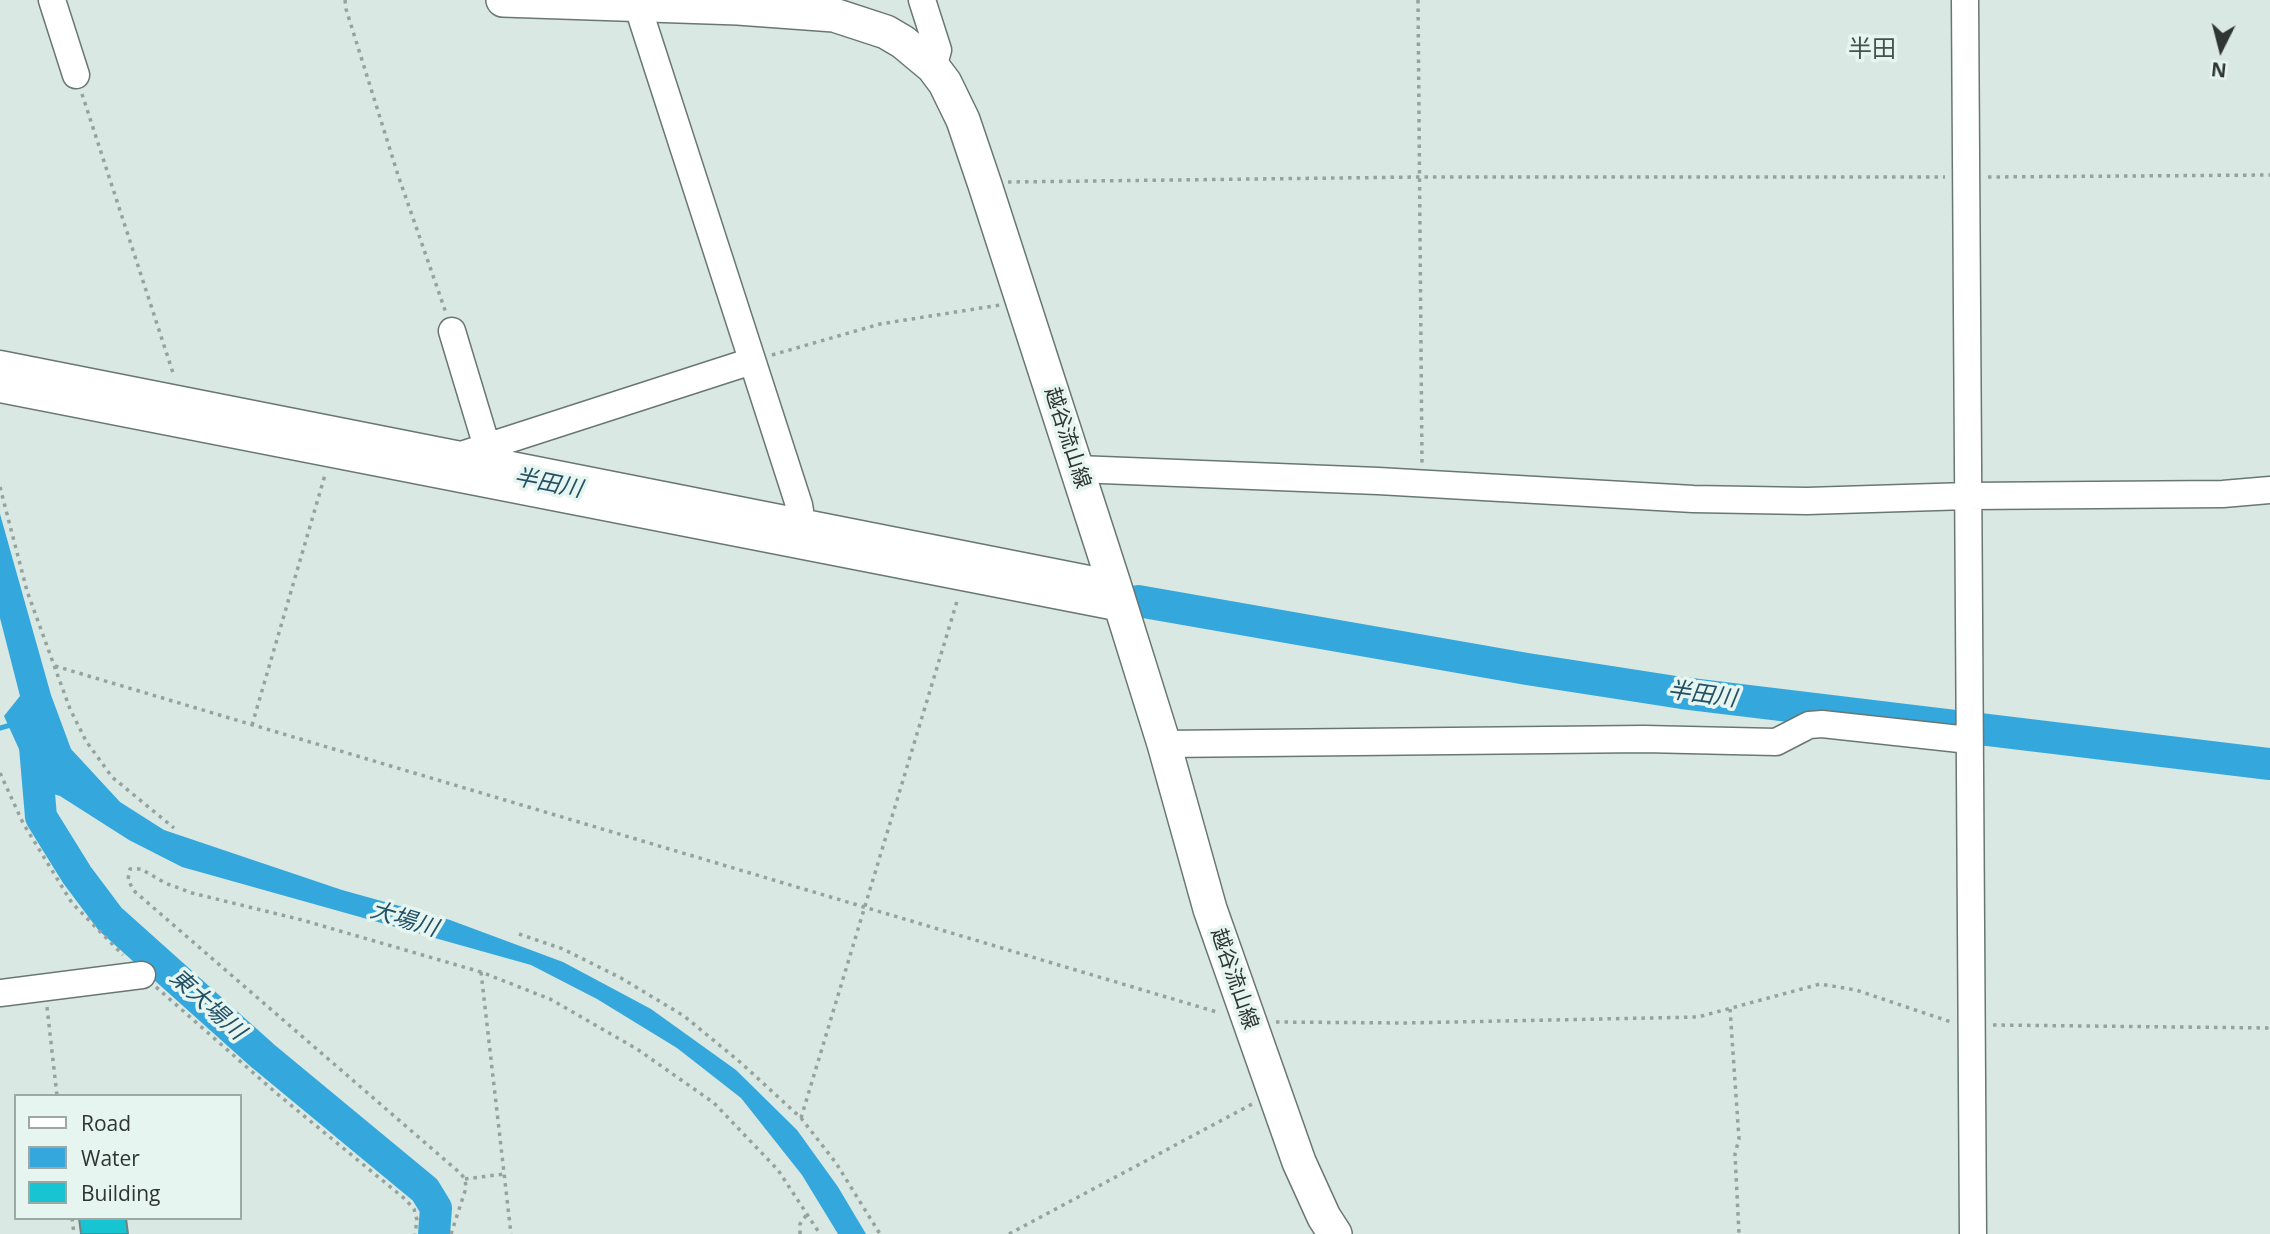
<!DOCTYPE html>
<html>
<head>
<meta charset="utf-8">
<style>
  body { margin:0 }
  #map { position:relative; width:2270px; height:1234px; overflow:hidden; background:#d9e8e2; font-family:"Open Sans",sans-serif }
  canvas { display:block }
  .legend { position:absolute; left:14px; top:1094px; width:228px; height:126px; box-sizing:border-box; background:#e6f5f0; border:2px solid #9da8a4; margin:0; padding:9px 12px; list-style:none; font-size:21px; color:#2f3533 }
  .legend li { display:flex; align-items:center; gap:14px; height:35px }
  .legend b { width:35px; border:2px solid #9da8a4 }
  .north { position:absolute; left:2186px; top:14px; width:70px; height:70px; -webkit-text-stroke:5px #e6f5f0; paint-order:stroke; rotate:186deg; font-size:19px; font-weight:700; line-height:28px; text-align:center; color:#2f3533 }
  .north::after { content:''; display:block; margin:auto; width:24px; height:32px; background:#2f3533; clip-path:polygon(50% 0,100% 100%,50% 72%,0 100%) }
</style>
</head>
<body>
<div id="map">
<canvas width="2270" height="1234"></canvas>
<ul class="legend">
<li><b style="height:9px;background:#fff"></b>Road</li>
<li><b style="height:19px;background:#34a8dc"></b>Water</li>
<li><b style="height:19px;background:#16c5d1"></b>Building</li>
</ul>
<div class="north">N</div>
</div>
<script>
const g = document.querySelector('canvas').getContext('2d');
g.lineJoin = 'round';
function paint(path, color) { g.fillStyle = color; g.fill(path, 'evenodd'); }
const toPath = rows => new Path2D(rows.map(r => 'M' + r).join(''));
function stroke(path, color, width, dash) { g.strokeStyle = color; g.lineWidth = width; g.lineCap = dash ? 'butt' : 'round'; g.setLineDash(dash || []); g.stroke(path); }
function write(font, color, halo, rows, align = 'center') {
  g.font = font + ' "Open Sans","Noto Sans JP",sans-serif'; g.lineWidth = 7; g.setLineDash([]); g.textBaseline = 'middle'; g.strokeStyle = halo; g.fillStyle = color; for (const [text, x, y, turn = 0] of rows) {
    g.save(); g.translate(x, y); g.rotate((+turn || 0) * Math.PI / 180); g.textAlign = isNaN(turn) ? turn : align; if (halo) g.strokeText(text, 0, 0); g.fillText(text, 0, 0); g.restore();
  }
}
const water = toPath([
  [0,514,51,695,71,749,120,802,164,830,342,890,450,920,563,962,651,1009,736,1070,797,1130,838,1187,866,1234,838,1234,802,1175,741,1098,677,1048,597,999,531,965,182,867,129,840,60,796,37,789,4,716,20,696,0,618]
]);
const stream = toPath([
  [0,728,14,724]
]);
const river = toPath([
  [1138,601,1527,669,1682,693,2270,764],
  [35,747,41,817,77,875,110,919,263,1056,425,1190,436,1208,434,1234]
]);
const building = toPath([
  [79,1218,126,1218,128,1234,81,1234,79,1218]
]);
const path = toPath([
  [345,0,346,9,398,175,446,313],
  [1418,0,1422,464],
  [82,94,174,376],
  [1988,177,2270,175],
  [1008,182,1420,177,1945,177],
  [772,355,880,324,1000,305],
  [0,487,27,591,70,709,86,741,112,777,174,828],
  [55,666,1220,1013],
  [252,725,325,475],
  [0,773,23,823,72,903,123,955],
  [519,934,563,949,621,978,684,1016,740,1062,801,1118,836,1163,880,1234],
  [481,972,511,1234],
  [156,987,275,1092,405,1199,414,1209,417,1220,415,1234],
  [47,1007,57,1096],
  [1730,1009,1739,1139,1735,1154,1739,1234],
  [1276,1022,1405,1023,1698,1017,1820,984,1856,990,1951,1022],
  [1993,1025,2270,1028],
  [801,1118,958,598],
  [465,1179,504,1174],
  [72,1218,74,1234],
  [451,1234,466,1188,465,1179,460,1173,133,890,128,879,130,869,141,869,165,883,192,893,302,920,481,972,550,999,637,1049,714,1103,778,1170,820,1234],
  [800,1234,800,1224,807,1214],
  [1009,1234,1254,1103]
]);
const minor = toPath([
  [52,0,76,75],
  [922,0,938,50,933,67],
  [1965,0,1973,1234],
  [637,4,799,505,802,523,799,540],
  [452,331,487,447,488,461],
  [0,364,1114,584],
  [0,389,1121,608],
  [464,454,752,361],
  [1077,469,1378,481,1693,499,1807,501,1968,496,2223,494,2270,490],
  [1164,744,1644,739,1776,742,1809,725,1822,724,1969,740],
  [0,993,142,975]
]);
const major = toPath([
  [503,0,738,8,834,15,886,32,903,42,933,67,945,83,963,120,985,185,1114,584,1164,744,1210,909,1299,1162,1324,1217,1335,1234]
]);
const streetNames = [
  ["越谷流山線",1067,438,72],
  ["越谷流山線",1234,979,71]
];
const waterNames = [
  ["半田川",548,484,11],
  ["半田川",1702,695,8],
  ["大場川",404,920,17],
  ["東大場川",207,1005,42]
];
const quarterNames = [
  ["半田",1872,50]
];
paint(water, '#34a8dc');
stroke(stream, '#34a8dc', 5);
stroke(river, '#34a8dc', 32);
paint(building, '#16c5d1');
stroke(building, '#728182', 2);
stroke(minor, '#697772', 29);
stroke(major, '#697772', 36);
stroke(path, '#96a29d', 3.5, [3.5, 5]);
stroke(minor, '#fff', 26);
stroke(major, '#fff', 33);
write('21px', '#2f3533', '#e6f5f0', streetNames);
write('italic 23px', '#225066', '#e6f5f0', waterNames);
write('24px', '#44514c', '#e6f5f0', quarterNames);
</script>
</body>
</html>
